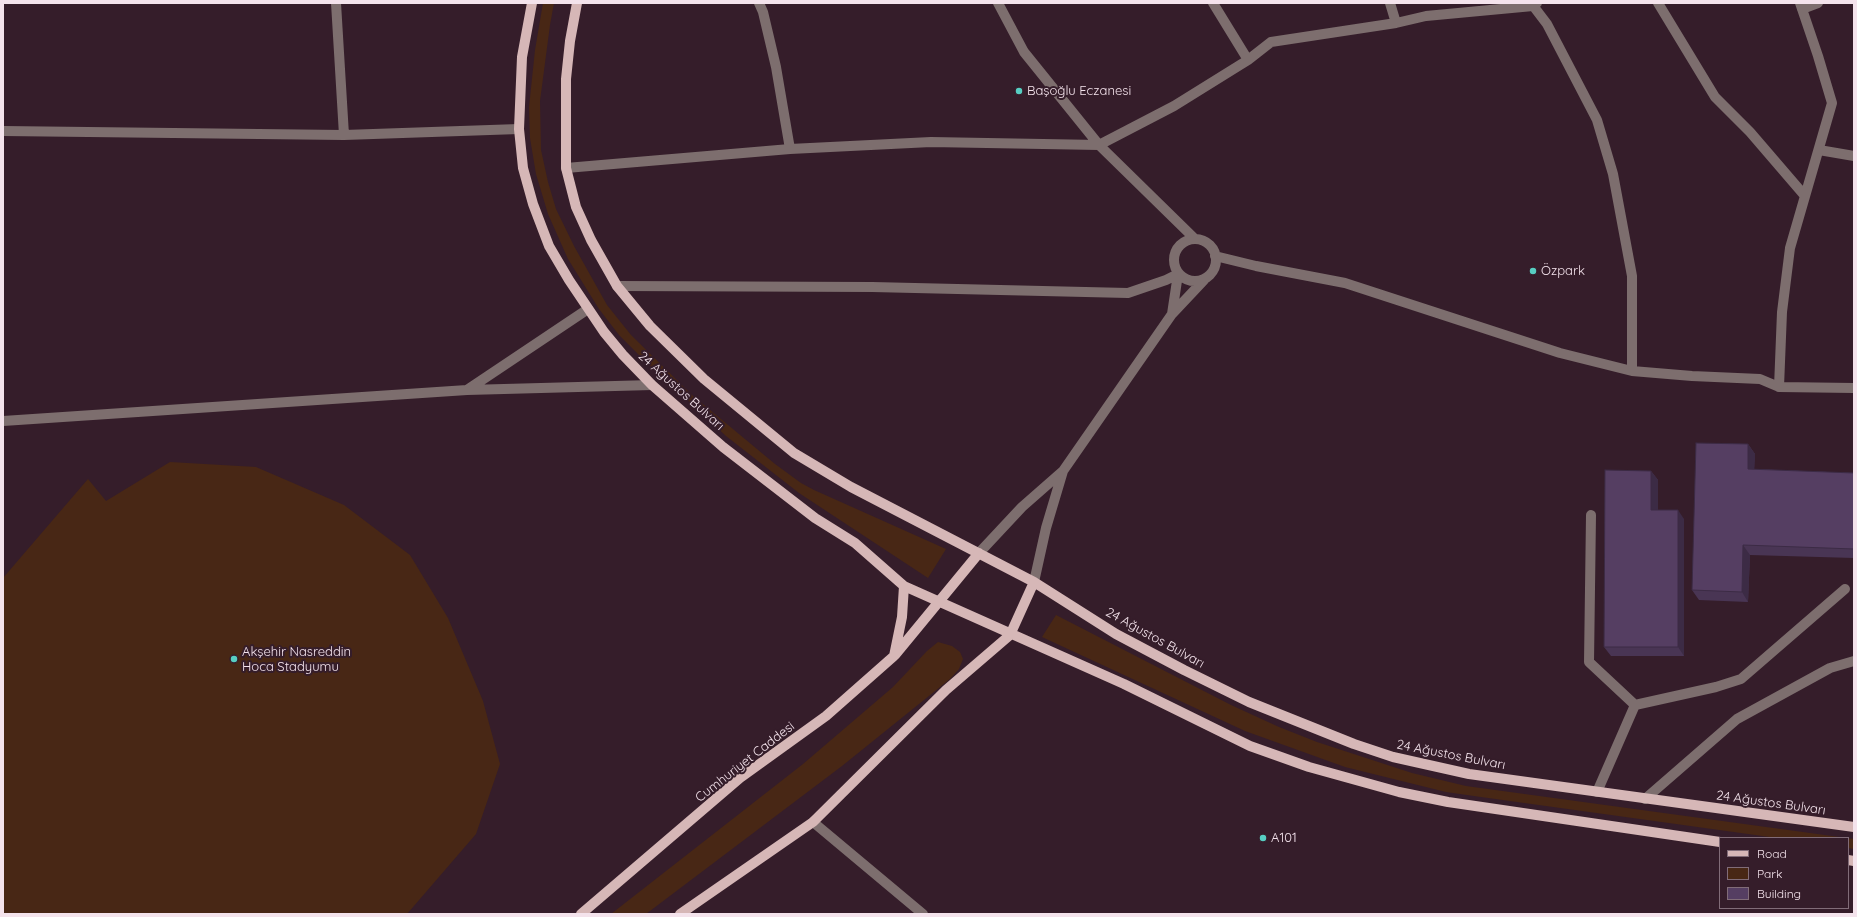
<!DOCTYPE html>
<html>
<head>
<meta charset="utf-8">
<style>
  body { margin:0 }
  #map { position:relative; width:1857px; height:917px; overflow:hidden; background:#351d2a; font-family:Quicksand,sans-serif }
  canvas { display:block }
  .frame { position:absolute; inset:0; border:4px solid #f4e3ec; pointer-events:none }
  .legend { position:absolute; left:1719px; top:837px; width:130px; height:72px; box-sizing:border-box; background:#351d2a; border:1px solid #816c78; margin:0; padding:5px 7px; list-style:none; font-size:12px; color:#f4e3ec }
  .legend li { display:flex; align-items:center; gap:8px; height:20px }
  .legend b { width:20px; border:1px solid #816c78 }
</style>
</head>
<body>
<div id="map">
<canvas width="1857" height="917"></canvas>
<div class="frame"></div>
<ul class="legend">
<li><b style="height:5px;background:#d6b7b7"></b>Road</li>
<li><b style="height:11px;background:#482715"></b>Park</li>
<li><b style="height:11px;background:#553e62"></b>Building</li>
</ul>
</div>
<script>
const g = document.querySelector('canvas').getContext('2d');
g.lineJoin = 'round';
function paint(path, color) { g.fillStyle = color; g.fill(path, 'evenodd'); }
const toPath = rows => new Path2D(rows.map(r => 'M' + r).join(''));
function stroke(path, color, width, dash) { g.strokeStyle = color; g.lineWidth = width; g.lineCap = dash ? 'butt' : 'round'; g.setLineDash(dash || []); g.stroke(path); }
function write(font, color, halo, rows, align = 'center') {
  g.font = font + ' Quicksand,sans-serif'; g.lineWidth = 4; g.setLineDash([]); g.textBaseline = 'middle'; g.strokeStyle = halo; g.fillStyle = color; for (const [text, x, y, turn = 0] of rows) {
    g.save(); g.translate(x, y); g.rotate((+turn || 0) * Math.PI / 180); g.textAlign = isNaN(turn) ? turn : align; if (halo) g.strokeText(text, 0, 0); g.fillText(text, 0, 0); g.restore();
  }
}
const green = toPath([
  [543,3,554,3,550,25,540,101,541,150,548,182,556,209,574,246,607,305,631,335,692,395,775,464,801,483,814,490,946,549,928,578,799,493,726,436,644,360,619,335,599,309,568,259,548,214,536,174,530,138,529,107,535,50],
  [170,462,256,467,344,505,410,555,448,618,483,701,500,764,476,834,407,914,3,914,3,578,88,479,106,501],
  [1056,615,1231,705,1279,727,1317,742,1412,773,1466,786,1854,839,1854,849,1848,848,1848,838,1777,838,1481,797,1446,792,1345,767,1245,731,1042,637],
  [938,642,952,646,960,652,963,659,959,669,950,679,842,766,646,914,611,914,803,764,893,687,927,651]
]);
const minor = toPath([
  [336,3,344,135],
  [759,3,763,12,776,67,790,149],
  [998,3,1024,52,1099,145,1195,239],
  [1213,3,1248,60],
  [1390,3,1396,23],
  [1531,3,1547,24,1597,120,1613,174,1632,276,1632,371],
  [1658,3,1715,97,1750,132,1805,196],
  [1802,9,1818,3],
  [3,131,344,135,519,129],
  [1819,150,1854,156],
  [566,168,790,149,931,142,1099,145,1174,106,1248,60,1271,42,1396,23,1426,16,1533,6,1537,3],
  '1174 260a21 21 0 1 1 42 0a21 21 0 1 1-42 0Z',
  [1215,256,1256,266,1345,283,1560,353,1632,371,1692,376,1760,379,1779,387,1854,388],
  [1178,274,1172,314,1204,280],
  [617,286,872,287,1128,293,1166,280,1178,274],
  [1779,387,1782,312,1790,248,1832,103,1818,56,1800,3],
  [467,390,588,309],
  [3,421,467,390,652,385],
  [1063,471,1172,314],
  [1591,515,1589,662,1635,705],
  [979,553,1022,507,1063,471,1046,528,1034,582],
  [1597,792,1635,705,1716,687,1741,679,1845,589],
  [1645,799,1737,719,1830,668,1854,661],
  [813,822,923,914]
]);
const major = toPath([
  [532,3,522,57,519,129,523,168,533,204,549,246,569,280,604,332,623,355,652,385,723,447,815,518,855,543,904,586,902,617,894,656,826,716,740,778,581,914],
  [577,3,570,41,566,79,566,168,576,207,591,240,617,286,650,326,704,379,794,453,851,487,1034,582,1116,634,1184,670,1249,702,1354,744,1393,757,1469,774,1854,827],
  [904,586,1124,684,1250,746,1309,767,1399,792,1448,802,1720,842],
  [895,655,979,553],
  [1848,860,1854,861],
  [680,914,813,822,946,690,1010,635,1034,582]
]);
const wall = toPath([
  [1748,444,1755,454,1754,469,1854,473,1854,558,1750,555,1748,602,1699,600,1692,590],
  [1651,471,1658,480,1658,510,1684,519,1684,656,1611,656,1604,647]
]);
const shadedWall = toPath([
  [1748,444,1755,454,1754,478,1748,469],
  [1651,471,1658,480,1658,519,1651,510],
  [1678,510,1684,519,1684,656,1678,647],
  [1743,545,1750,555,1748,602,1742,592]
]);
const building = toPath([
  [1696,443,1748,444,1748,469,1854,473,1854,549,1743,545,1742,592,1692,590,1696,443],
  [1605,470,1651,471,1651,510,1678,510,1678,647,1604,647,1605,470]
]);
const markers = [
  [1019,91,4,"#57cec2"],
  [1533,271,4,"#57cec2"],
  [234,659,4,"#57cec2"],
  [1263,838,4,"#57cec2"]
];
const poiNames = [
  ["Başoğlu Eczanesi",1027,91],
  ["Özpark",1541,271],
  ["Akşehir Nasreddin",242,652],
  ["Hoca Stadyumu",242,667],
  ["A101",1271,838]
];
const streetNames = [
  ["24 Ağustos Bulvarı",681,391,42],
  ["24 Ağustos Bulvarı",1155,638,29],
  ["24 Ağustos Bulvarı",1451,755,11],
  ["Cumhuriyet Caddesi",745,762,-38],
  ["24 Ağustos Bulvarı",1771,803,8]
];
paint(green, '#482715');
stroke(minor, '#7d6e6e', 10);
stroke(major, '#d6b7b7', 10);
paint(wall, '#493554');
paint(shadedWall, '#3c2b45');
paint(building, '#553e62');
stroke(building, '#3c2b45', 1);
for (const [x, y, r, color] of markers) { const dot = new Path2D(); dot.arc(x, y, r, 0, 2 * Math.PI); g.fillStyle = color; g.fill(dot); stroke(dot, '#351d2a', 1.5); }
write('13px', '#f4e3ec', '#351d2a', poiNames, 'left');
write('13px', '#f4e3ec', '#351d2a', streetNames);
</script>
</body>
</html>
